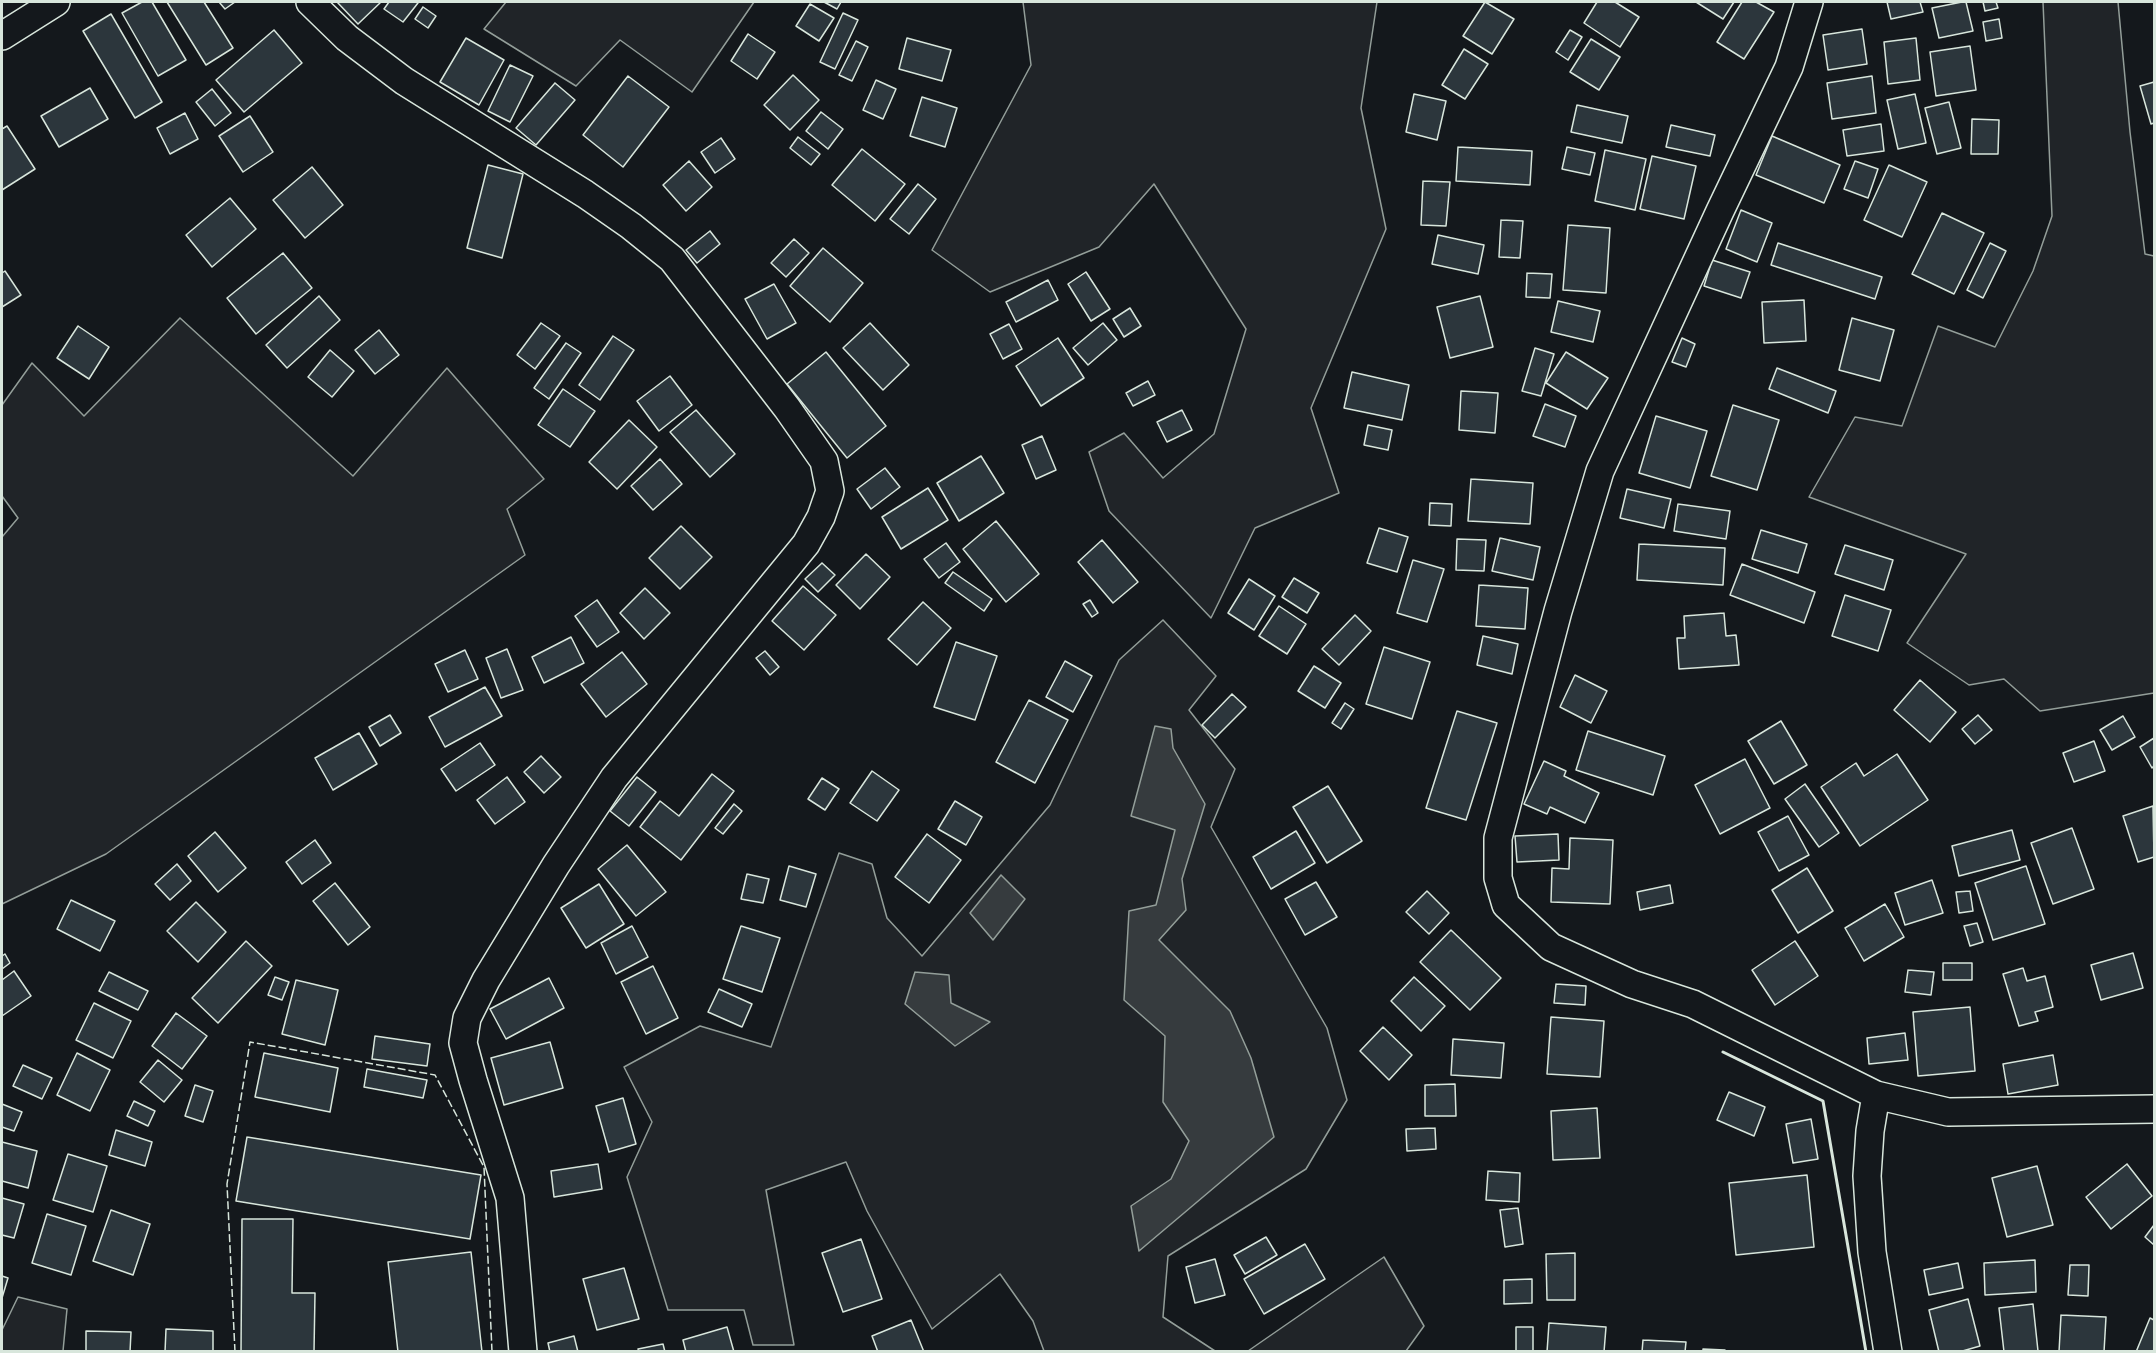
<!DOCTYPE html>
<html>
<head>
<meta charset="utf-8">
<style>
  body { margin:0 }
  #map { position:relative; width:2156px; height:1353px; overflow:hidden; background:#14181c; font-family:Spectral,serif }
  canvas { display:block }
  .frame { position:absolute; inset:0; border:3px solid #d8e6dc; pointer-events:none }
</style>
</head>
<body>
<div id="map">
<canvas width="2156" height="1353"></canvas>
<div class="frame"></div>
</div>
<script>
const g = document.querySelector('canvas').getContext('2d');
g.lineJoin = 'round';
function paint(path, color) { g.fillStyle = color; g.fill(path, 'evenodd'); }
const toPath = rows => new Path2D(rows.map(r => 'M' + r).join(''));
function stroke(path, color, width, dash) { g.strokeStyle = color; g.lineWidth = width; g.lineCap = dash ? 'butt' : 'round'; g.setLineDash(dash || []); g.stroke(path); }
const green = toPath([
  [506,2,754,2,692,92,620,40,576,86,484,29,506,2],
  [1023,2,1377,2,1361,108,1386,229,1311,408,1339,493,1255,528,1211,618,1109,511,1089,452,1124,433,1163,478,1214,434,1246,329,1154,184,1099,247,990,292,932,250,1031,65,1023,2],
  [2043,2,2118,2,2130,132,2145,254,2154,256,2154,693,2040,711,2004,679,1969,685,1907,643,1966,554,1809,497,1855,417,1902,426,1938,326,1995,347,2033,271,2052,216,2043,2],
  [180,318,353,476,447,368,544,479,507,509,525,555,106,854,2,904,2,537,18,518,2,496,2,405,32,363,84,416,180,318],
  [1163,620,1216,676,1189,710,1235,769,1211,827,1327,1028,1347,1100,1306,1169,1168,1256,1163,1317,1215,1351,1044,1351,1033,1321,1000,1274,932,1329,867,1211,846,1162,766,1190,794,1345,753,1345,744,1310,668,1310,627,1177,652,1122,624,1067,700,1026,771,1047,839,853,872,864,887,918,922,956,1050,805,1119,660,1163,620],
  [1384,1257,1424,1326,1406,1351,1248,1351,1384,1257],
  [18,1297,67,1309,63,1351,2,1351,2,1330,18,1297]
]);
const water = toPath([
  [1155,726,1171,729,1173,748,1205,804,1182,879,1186,910,1159,940,1230,1011,1251,1058,1274,1137,1139,1251,1131,1206,1171,1179,1189,1141,1163,1102,1165,1036,1124,1000,1129,911,1156,905,1175,830,1131,816,1155,726],
  [1001,875,1025,899,993,940,970,913,1001,875],
  [915,972,949,975,951,1003,990,1022,955,1046,905,1004,915,972]
]);
const building = toPath([
  [142,2,152,2,186,60,158,76,122,13,142,2],
  [167,2,204,2,233,48,206,65,167,2],
  [219,2,235,2,225,9,219,2],
  [337,2,381,2,358,24,337,2],
  [389,2,416,2,418,3,403,22,384,9,389,2],
  [824,2,841,2,837,9,824,2],
  [1485,2,1514,19,1492,54,1463,36,1485,2],
  [1597,2,1615,2,1639,17,1620,47,1584,23,1597,2],
  [1696,2,1734,2,1723,19,1696,2],
  [1742,2,1756,2,1774,12,1744,59,1717,42,1742,2],
  [1887,2,1920,2,1923,12,1891,19,1887,2],
  [1962,2,1966,2,1973,31,1939,38,1932,8,1962,2],
  [1983,2,1996,2,1998,8,1985,11,1983,2],
  [810,4,834,18,819,41,796,26,810,4],
  [423,7,436,16,428,28,415,19,423,7],
  [843,13,858,20,835,69,820,62,843,13],
  [111,14,162,102,135,118,83,31,111,14],
  [1999,19,2002,38,1986,41,1983,22,1999,19],
  [1862,29,1867,64,1828,70,1823,35,1862,29],
  [274,30,302,63,244,112,216,80,274,30],
  [1570,30,1582,37,1568,60,1556,52,1570,30],
  [748,34,775,52,757,79,731,61,748,34],
  [466,38,504,60,479,105,440,82,466,38],
  [907,38,951,50,942,81,899,69,907,38],
  [1916,38,1920,80,1888,84,1884,42,1916,38],
  [1591,39,1620,57,1599,90,1570,72,1591,39],
  [856,41,868,47,852,81,839,75,856,41],
  [1970,46,1976,90,1936,96,1930,52,1970,46],
  [1464,49,1488,64,1465,99,1442,85,1464,49],
  [510,65,533,76,510,122,488,111,510,65],
  [793,75,819,100,790,130,764,105,793,75],
  [628,76,669,107,623,167,583,135,628,76],
  [1872,76,1876,113,1832,119,1827,83,1872,76],
  [876,80,896,89,883,119,863,110,876,80],
  [2154,82,2154,123,2151,124,2140,86,2154,82],
  [555,83,575,100,536,145,516,128,555,83],
  [90,88,108,119,59,147,41,116,90,88],
  [212,89,231,113,215,126,196,102,212,89],
  [1414,94,1446,101,1437,140,1406,132,1414,94],
  [1915,94,1926,143,1898,149,1887,100,1915,94],
  [922,97,957,108,945,147,910,136,922,97],
  [1949,102,1961,148,1937,154,1925,108,1949,102],
  [1577,105,1628,116,1622,143,1571,132,1577,105],
  [821,112,843,129,828,149,806,131,821,112],
  [185,113,198,139,170,154,157,128,185,113],
  [250,116,273,152,243,172,219,136,250,116],
  [1972,119,1999,120,1998,154,1971,154,1972,119],
  [1881,124,1884,151,1847,156,1843,130,1881,124],
  [1671,125,1715,135,1710,156,1666,147,1671,125],
  [7,126,35,169,2,190,2,129,7,126],
  [1772,136,1840,165,1824,203,1756,175,1772,136],
  [798,137,820,154,811,165,790,148,798,137],
  [721,138,735,159,715,173,701,152,721,138],
  [1458,147,1532,151,1530,185,1456,181,1458,147],
  [1567,147,1595,153,1590,175,1562,169,1567,147],
  [862,149,905,184,875,221,832,185,862,149],
  [1605,150,1646,159,1635,210,1595,201,1605,150],
  [1652,156,1696,166,1684,219,1640,209,1652,156],
  [689,161,712,187,686,211,663,185,689,161],
  [1855,161,1878,169,1868,198,1844,189,1855,161],
  [488,165,523,174,502,258,467,248,488,165],
  [1889,165,1927,182,1902,237,1864,220,1889,165],
  [312,167,343,205,305,238,273,200,312,167],
  [1423,181,1450,182,1446,226,1421,225,1423,181],
  [918,184,936,199,909,234,890,219,918,184],
  [230,198,256,229,212,267,186,235,230,198],
  [1741,210,1772,223,1757,262,1726,249,1741,210],
  [1942,213,1984,233,1954,294,1912,274,1942,213],
  [1501,220,1523,221,1520,258,1499,257,1501,220],
  [1568,225,1610,228,1606,293,1563,290,1568,225],
  [710,231,720,244,697,263,686,250,710,231],
  [1438,235,1484,245,1478,274,1432,264,1438,235],
  [794,239,809,253,786,277,771,263,794,239],
  [1778,243,1882,277,1875,299,1771,265,1778,243],
  [1990,243,2006,251,1983,298,1967,290,1990,243],
  [823,248,863,283,830,322,790,286,823,248],
  [283,253,312,288,256,334,227,298,283,253],
  [1712,260,1750,272,1741,298,1704,286,1712,260],
  [5,271,21,295,2,307,2,273,5,271],
  [1086,272,1110,309,1091,321,1068,284,1086,272],
  [1527,273,1552,274,1550,298,1526,297,1527,273],
  [1048,280,1058,300,1016,322,1006,302,1048,280],
  [774,284,796,323,767,339,745,299,774,284],
  [319,296,340,320,287,368,266,345,319,296],
  [1480,296,1493,347,1450,358,1437,307,1480,296],
  [1804,300,1806,341,1764,343,1762,302,1804,300],
  [1558,301,1600,311,1593,342,1551,332,1558,301],
  [1130,308,1141,326,1124,337,1113,319,1130,308],
  [1852,318,1894,330,1880,381,1839,370,1852,318],
  [541,323,560,336,535,369,517,355,541,323],
  [870,323,909,365,883,390,843,348,870,323],
  [1103,323,1117,340,1088,365,1073,348,1103,323],
  [1009,324,1022,349,1003,359,990,334,1009,324],
  [78,326,109,347,89,379,57,358,78,326],
  [379,330,399,355,375,374,355,350,379,330],
  [613,336,634,350,600,400,579,385,613,336],
  [1058,338,1084,378,1041,406,1016,366,1058,338],
  [1682,338,1695,344,1686,367,1672,362,1682,338],
  [566,343,581,353,549,399,534,388,566,343],
  [1535,348,1554,354,1541,396,1522,391,1535,348],
  [330,350,354,371,332,397,308,377,330,350],
  [826,352,886,426,847,458,787,384,826,352],
  [1566,352,1608,378,1587,409,1546,383,1566,352],
  [1777,368,1836,391,1828,413,1769,389,1777,368],
  [1352,372,1409,385,1402,420,1344,408,1352,372],
  [670,376,692,405,659,431,637,401,670,376],
  [1148,381,1155,395,1133,406,1126,393,1148,381],
  [563,389,595,411,570,447,538,425,563,389],
  [1461,391,1498,393,1495,433,1459,430,1461,391],
  [1545,404,1576,416,1565,447,1533,436,1545,404],
  [1733,405,1779,420,1757,490,1711,476,1733,405],
  [696,410,735,454,710,477,670,432,696,410],
  [1182,410,1192,430,1167,442,1157,422,1182,410],
  [1656,416,1707,431,1690,488,1639,473,1656,416],
  [629,420,657,447,617,489,589,462,629,420],
  [1368,425,1392,430,1388,450,1364,445,1368,425],
  [1042,436,1056,470,1036,479,1022,445,1042,436],
  [981,456,1004,493,959,521,937,483,981,456],
  [660,459,682,484,653,510,631,486,660,459],
  [885,468,900,487,871,509,857,489,885,468],
  [1471,479,1533,483,1530,524,1468,521,1471,479],
  [928,488,948,520,901,549,882,517,928,488],
  [1627,489,1671,499,1664,528,1620,518,1627,489],
  [1430,503,1452,504,1451,526,1429,525,1430,503],
  [1678,504,1730,511,1726,539,1674,531,1678,504],
  [996,521,1039,574,1006,602,963,549,996,521],
  [681,526,712,557,680,589,649,558,681,526],
  [1379,528,1408,537,1397,572,1367,563,1379,528],
  [1761,530,1807,544,1798,573,1752,559,1761,530],
  [1500,538,1540,547,1533,580,1492,571,1500,538],
  [1457,539,1486,540,1484,571,1456,570,1457,539],
  [1102,540,1138,582,1113,603,1078,562,1102,540],
  [946,543,960,562,939,578,924,559,946,543],
  [1639,544,1725,548,1723,585,1637,580,1639,544],
  [1845,545,1893,560,1884,590,1835,574,1845,545],
  [866,554,890,577,860,609,836,585,866,554],
  [1413,560,1444,569,1427,622,1397,613,1413,560],
  [822,563,835,575,818,592,805,579,822,563],
  [1742,564,1815,592,1804,623,1730,595,1742,564],
  [953,572,992,599,984,611,945,583,953,572],
  [1294,578,1319,593,1307,613,1282,597,1294,578],
  [1249,579,1275,596,1254,630,1228,613,1249,579],
  [1479,585,1528,588,1525,629,1476,626,1479,585],
  [803,586,836,615,804,650,772,621,803,586],
  [645,588,670,613,644,639,620,613,645,588],
  [1845,595,1891,610,1878,651,1832,636,1845,595],
  [597,600,619,632,597,647,575,616,597,600],
  [1090,600,1098,613,1092,617,1083,604,1090,600],
  [923,602,951,628,917,665,888,639,923,602],
  [1279,606,1306,624,1287,654,1259,636,1279,606],
  [1724,613,1726,636,1736,635,1739,665,1679,669,1677,638,1685,638,1684,616,1724,613],
  [1355,615,1371,631,1339,665,1322,649,1355,615],
  [1483,636,1518,644,1512,674,1477,665,1483,636],
  [571,637,584,663,544,683,532,657,571,637],
  [956,642,997,656,975,720,934,707,956,642],
  [1384,647,1430,662,1412,719,1366,704,1384,647],
  [507,649,523,690,501,698,486,658,507,649],
  [465,650,478,679,448,692,435,664,465,650],
  [765,651,779,667,770,675,756,658,765,651],
  [622,652,647,684,606,717,581,684,622,652],
  [1065,661,1092,676,1073,712,1046,697,1065,661],
  [1314,666,1341,683,1325,708,1298,691,1314,666],
  [1575,675,1607,691,1591,723,1560,707,1575,675],
  [1920,680,1956,712,1930,742,1894,710,1920,680],
  [485,687,502,716,445,747,429,717,485,687],
  [1232,694,1246,707,1215,738,1202,725,1232,694],
  [1029,700,1068,720,1035,783,996,762,1029,700],
  [1345,703,1354,709,1341,729,1332,723,1345,703],
  [1457,711,1497,723,1466,820,1426,808,1457,711],
  [390,715,401,733,380,746,369,727,390,715],
  [1978,715,1992,730,1975,744,1962,729,1978,715],
  [2123,716,2135,737,2112,750,2100,730,2123,716],
  [1781,721,1807,765,1774,784,1748,741,1781,721],
  [1588,731,1665,756,1653,795,1576,770,1588,731],
  [359,733,377,764,333,790,315,758,359,733],
  [2154,738,2154,766,2152,768,2140,747,2154,738],
  [2094,741,2105,771,2074,782,2063,753,2094,741],
  [480,743,495,765,456,791,441,769,480,743],
  [1897,754,1928,800,1860,846,1821,787,1856,763,1864,776,1897,754],
  [541,756,561,777,544,793,524,772,541,756],
  [1745,759,1770,808,1720,834,1695,785,1745,759],
  [1544,761,1566,771,1564,776,1599,793,1585,823,1550,807,1547,814,1524,804,1544,761],
  [872,771,899,790,877,821,850,803,872,771],
  [712,774,734,791,681,860,640,827,660,801,679,816,712,774],
  [507,777,525,802,495,824,477,800,507,777],
  [637,777,656,792,629,826,610,811,637,777],
  [822,778,839,789,825,810,808,799,822,778],
  [1805,784,1839,833,1819,847,1785,799,1805,784],
  [1328,786,1362,841,1327,863,1293,807,1328,786],
  [955,801,982,817,966,845,938,829,955,801],
  [734,804,742,811,723,834,715,828,734,804],
  [2153,806,2154,857,2138,862,2123,816,2153,806],
  [1788,816,1809,855,1779,871,1758,832,1788,816],
  [2072,828,2094,889,2053,904,2031,843,2072,828],
  [2012,830,2020,860,1959,876,1952,846,2012,830],
  [1296,831,1315,863,1271,889,1253,857,1296,831],
  [215,832,246,868,218,892,188,856,215,832],
  [927,834,961,860,929,903,895,877,927,834],
  [1558,834,1559,860,1517,862,1515,836,1558,834],
  [1570,838,1613,840,1610,904,1551,902,1552,868,1569,869,1570,838],
  [315,840,331,863,302,884,286,862,315,840],
  [627,845,666,892,636,916,598,869,627,845],
  [177,864,191,881,170,900,155,884,177,864],
  [789,866,816,874,806,907,780,900,789,866],
  [2026,866,2045,924,1993,940,1975,883,2026,866],
  [1807,868,1833,911,1798,933,1772,890,1807,868],
  [747,874,769,879,763,903,741,899,747,874],
  [1932,880,1943,913,1905,925,1895,893,1932,880],
  [1316,882,1337,917,1305,935,1285,899,1316,882],
  [335,883,370,927,348,945,313,901,335,883],
  [599,884,624,924,586,948,561,908,599,884],
  [1670,885,1673,903,1640,910,1637,892,1670,885],
  [1427,891,1449,913,1429,934,1406,912,1427,891],
  [1970,891,1973,911,1959,913,1956,892,1970,891],
  [71,900,115,921,100,951,57,929,71,900],
  [196,902,226,932,198,962,167,931,196,902],
  [1885,904,1904,937,1864,961,1845,928,1885,904],
  [1977,923,1983,942,1970,946,1964,926,1977,923],
  [632,926,648,957,616,974,601,943,632,926],
  [741,926,780,938,762,992,723,979,741,926],
  [1451,930,1501,978,1470,1010,1420,962,1451,930],
  [246,941,272,966,218,1023,192,998,246,941],
  [1795,941,1818,976,1775,1005,1752,970,1795,941],
  [2133,953,2143,988,2101,1000,2091,965,2133,953],
  [5,954,10,963,2,969,2,956,5,954],
  [1943,963,1972,963,1972,980,1943,980,1943,963],
  [653,966,678,1018,646,1034,621,982,653,966],
  [2023,968,2027,981,2045,976,2053,1007,2035,1012,2038,1021,2019,1026,2003,974,2023,968],
  [1908,970,1934,972,1931,995,1905,992,1908,970],
  [14,971,31,996,2,1016,2,980,14,971],
  [109,972,148,991,138,1010,99,991,109,972],
  [275,977,289,982,282,1000,268,995,275,977],
  [1414,977,1445,1006,1421,1031,1391,1001,1414,977],
  [549,978,564,1008,506,1039,490,1009,549,978],
  [296,980,338,990,325,1045,282,1034,296,980],
  [1556,984,1586,986,1585,1005,1554,1003,1556,984],
  [719,989,752,1004,742,1027,708,1012,719,989],
  [94,1003,131,1021,113,1058,76,1040,94,1003],
  [1970,1007,1975,1071,1918,1076,1913,1012,1970,1007],
  [176,1013,207,1036,182,1069,152,1046,176,1013],
  [1551,1017,1604,1021,1600,1077,1547,1074,1551,1017],
  [1383,1027,1412,1055,1389,1080,1360,1051,1383,1027],
  [1905,1033,1908,1060,1869,1064,1867,1038,1905,1033],
  [375,1036,430,1044,427,1066,372,1059,375,1036],
  [1453,1039,1504,1043,1501,1078,1451,1075,1453,1039],
  [550,1042,563,1088,504,1105,491,1058,550,1042],
  [77,1053,110,1070,90,1111,57,1095,77,1053],
  [264,1053,338,1068,330,1112,255,1097,264,1053],
  [2053,1055,2058,1085,2008,1094,2003,1064,2053,1055],
  [158,1060,182,1080,164,1102,140,1082,158,1060],
  [23,1065,52,1078,42,1099,13,1086,23,1065],
  [367,1069,427,1080,423,1098,364,1087,367,1069],
  [1455,1084,1456,1116,1425,1116,1425,1085,1455,1084],
  [195,1085,213,1091,203,1122,185,1116,195,1085],
  [1729,1092,1765,1107,1754,1136,1717,1120,1729,1092],
  [623,1098,636,1144,609,1152,596,1106,623,1098],
  [134,1101,155,1111,148,1126,127,1116,134,1101],
  [2,1104,22,1112,14,1131,2,1127,2,1104],
  [1597,1108,1600,1158,1553,1160,1551,1111,1597,1108],
  [1811,1119,1818,1159,1793,1163,1786,1124,1811,1119],
  [1435,1128,1436,1149,1407,1151,1406,1129,1435,1128],
  [116,1130,152,1142,145,1166,109,1155,116,1130],
  [247,1137,481,1175,470,1239,236,1201,247,1137],
  [2,1142,37,1151,28,1188,2,1181,2,1142],
  [68,1154,107,1166,93,1212,53,1200,68,1154],
  [598,1164,602,1189,554,1197,551,1171,598,1164],
  [2127,1164,2152,1196,2111,1229,2086,1197,2127,1164],
  [2037,1166,2053,1225,2007,1237,1992,1178,2037,1166],
  [1488,1171,1520,1173,1519,1202,1486,1200,1488,1171],
  [1807,1175,1814,1247,1736,1255,1729,1183,1807,1175],
  [2,1198,24,1204,14,1238,2,1235,2,1198],
  [1518,1208,1523,1244,1505,1247,1500,1210,1518,1208],
  [111,1210,150,1224,133,1275,93,1261,111,1210],
  [47,1214,86,1226,71,1275,32,1263,47,1214],
  [242,1219,293,1219,292,1293,315,1293,314,1352,241,1352,242,1219],
  [2154,1225,2154,1245,2145,1237,2154,1225],
  [1266,1237,1277,1255,1245,1274,1234,1255,1266,1237],
  [861,1239,882,1299,843,1312,822,1253,861,1239],
  [1305,1244,1325,1279,1264,1314,1244,1279,1305,1244],
  [471,1252,482,1352,398,1352,388,1262,471,1252],
  [1575,1253,1575,1300,1547,1300,1546,1254,1575,1253],
  [1215,1259,1225,1295,1195,1303,1186,1267,1215,1259],
  [2035,1260,2036,1292,1985,1295,1984,1263,2035,1260],
  [1958,1263,1963,1288,1929,1295,1924,1270,1958,1263],
  [2070,1265,2089,1265,2088,1296,2068,1295,2070,1265],
  [624,1268,639,1319,597,1330,583,1279,624,1268],
  [2,1276,8,1278,2,1298,2,1276],
  [1532,1279,1532,1303,1504,1304,1504,1280,1532,1279],
  [1968,1299,1980,1346,1959,1352,1939,1352,1929,1310,1968,1299],
  [2033,1304,2038,1351,2004,1352,1999,1308,2033,1304],
  [2061,1315,2106,1317,2104,1352,2059,1352,2061,1315],
  [2150,1318,2154,1320,2154,1352,2136,1352,2150,1318],
  [911,1320,924,1352,878,1352,872,1336,911,1320],
  [1549,1323,1606,1327,1604,1352,1547,1352,1549,1323],
  [727,1327,734,1352,686,1352,683,1340,727,1327],
  [1516,1327,1533,1327,1533,1352,1516,1352,1516,1327],
  [166,1329,213,1331,213,1352,165,1352,166,1329],
  [86,1331,131,1332,130,1352,86,1352,86,1331],
  [574,1336,578,1352,550,1352,548,1343,574,1336],
  [1643,1340,1686,1342,1685,1352,1642,1352,1643,1340],
  [663,1344,665,1352,639,1352,638,1349,663,1344],
  [1703,1349,1725,1350,1725,1352,1703,1352,1703,1349]
]);
const minor = toPath([
  [310,2,347,38,404,81,585,194,631,226,672,259,787,408,824,461,830,491,821,517,806,544,614,778,556,865,486,980,467,1018,463,1043,473,1080,510,1198,523,1352],
  [1809,2,1789,67,1720,211,1600,471,1558,611,1498,838,1498,878,1506,905,1551,947,1632,984,1693,1004,1876,1095,1948,1112,2154,1109],
  [2,36,56,2],
  [1876,1095,1870,1131,1867,1176,1872,1252,1888,1352]
]);
const fence = toPath([
  [235,1352,227,1184,250,1042,435,1075,484,1167,492,1352]
]);
const wall = toPath([
  [1723,1052,1823,1101,1866,1352]
]);
paint(green, '#202428');
stroke(green, '#939e99', 1.5);
paint(water, '#363b3e');
stroke(water, '#939e99', 1.5);
paint(building, '#2c363c');
stroke(building, '#d8e6dc', 1.5);
stroke(minor, '#d8e6dc', 30);
stroke(minor, '#14181c', 27);
stroke(fence, '#d8e6dc', 1.5, [8, 3]);
stroke(wall, '#d8e6dc', 3);
</script>
</body>
</html>
